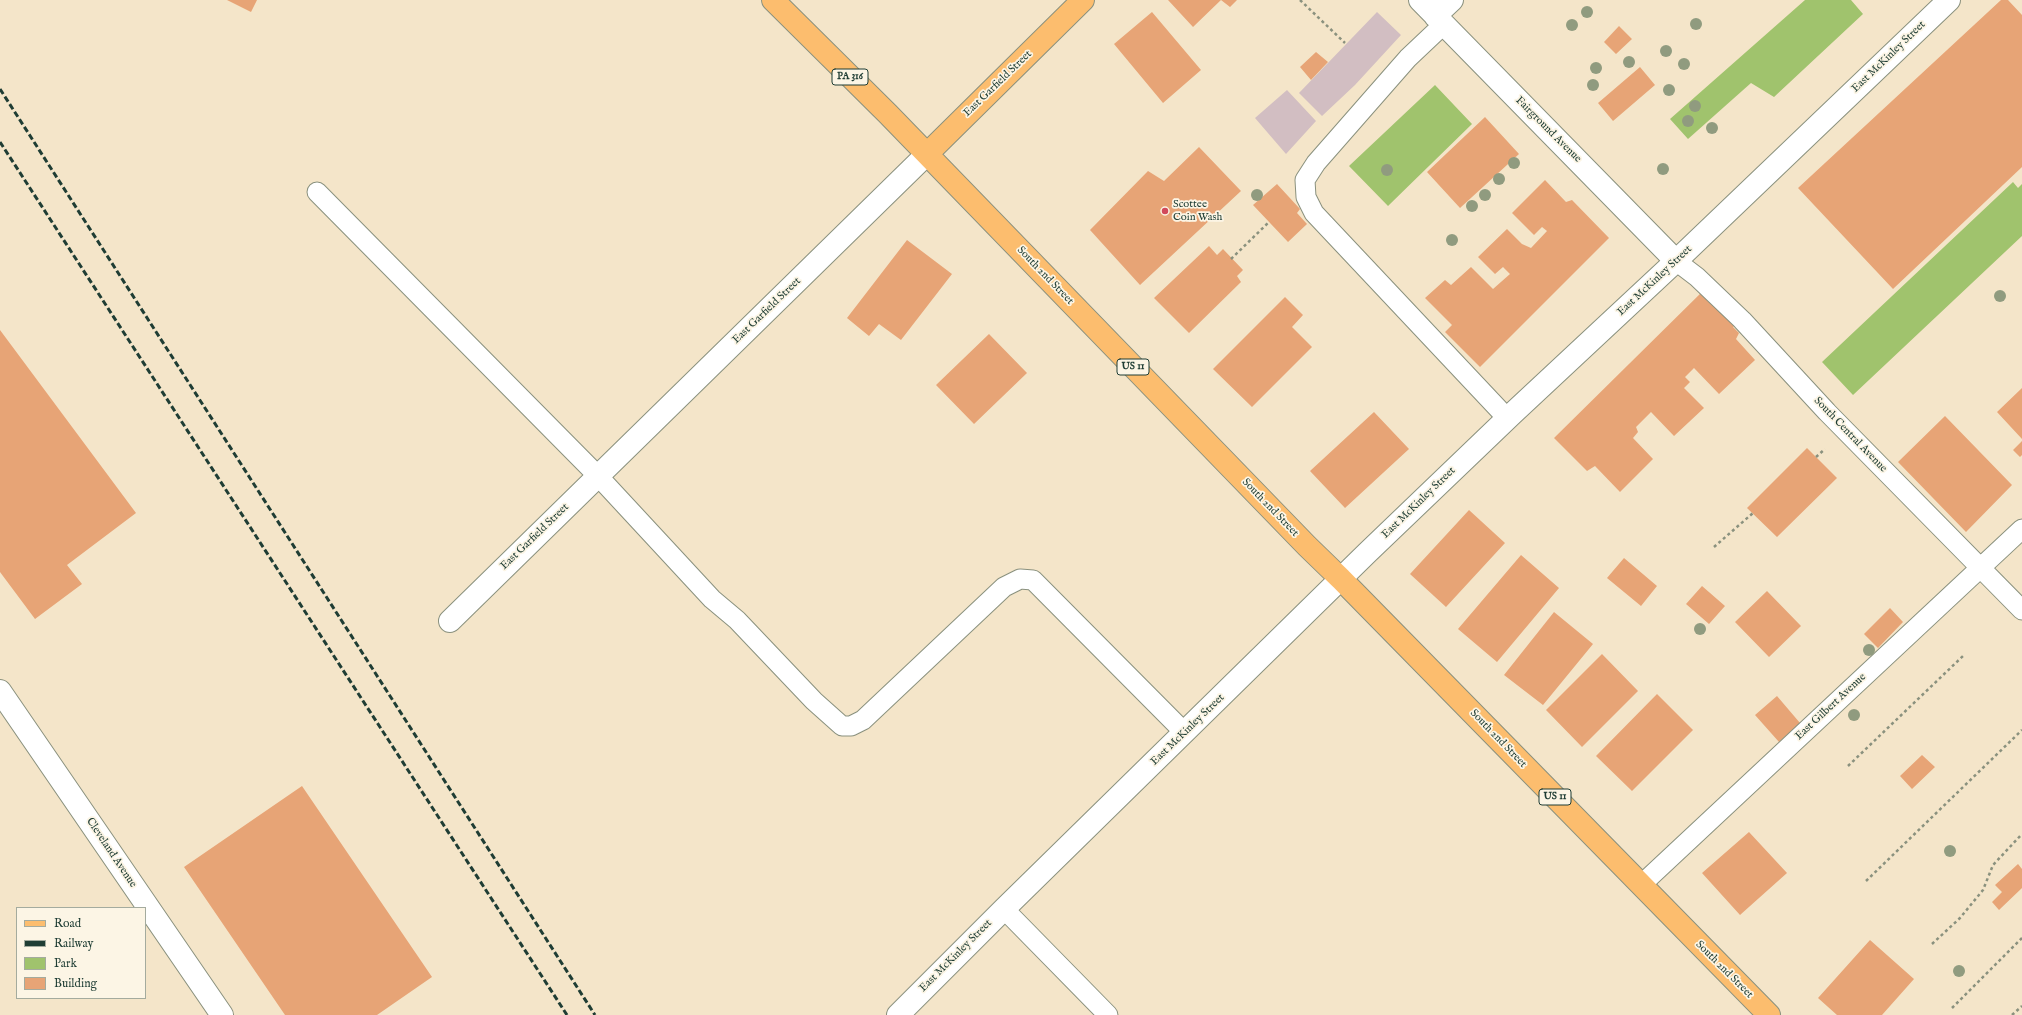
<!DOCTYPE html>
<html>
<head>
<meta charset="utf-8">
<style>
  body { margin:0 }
  #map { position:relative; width:2022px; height:1015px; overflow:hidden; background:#f4e5c9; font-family:"IM FELL English",serif }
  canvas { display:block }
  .legend { position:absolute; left:16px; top:907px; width:130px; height:92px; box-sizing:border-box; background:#fcf5e5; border:1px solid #a4ab9e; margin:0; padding:5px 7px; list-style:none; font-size:12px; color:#1f3d34 }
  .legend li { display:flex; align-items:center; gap:8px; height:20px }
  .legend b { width:20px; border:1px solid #a4ab9e }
</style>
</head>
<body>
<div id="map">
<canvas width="2022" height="1015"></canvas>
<ul class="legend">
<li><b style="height:5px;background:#fcbd6e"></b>Road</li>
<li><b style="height:5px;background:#1f3d34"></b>Railway</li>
<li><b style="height:11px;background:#a0c36d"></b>Park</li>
<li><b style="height:11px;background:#e7a476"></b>Building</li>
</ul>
</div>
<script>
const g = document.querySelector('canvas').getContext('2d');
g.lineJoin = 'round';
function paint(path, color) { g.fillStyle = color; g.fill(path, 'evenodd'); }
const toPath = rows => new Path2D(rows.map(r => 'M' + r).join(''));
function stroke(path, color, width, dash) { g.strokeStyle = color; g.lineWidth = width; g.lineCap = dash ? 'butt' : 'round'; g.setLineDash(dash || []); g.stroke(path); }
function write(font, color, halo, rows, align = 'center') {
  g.font = font + ' "IM FELL English",serif'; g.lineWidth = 3.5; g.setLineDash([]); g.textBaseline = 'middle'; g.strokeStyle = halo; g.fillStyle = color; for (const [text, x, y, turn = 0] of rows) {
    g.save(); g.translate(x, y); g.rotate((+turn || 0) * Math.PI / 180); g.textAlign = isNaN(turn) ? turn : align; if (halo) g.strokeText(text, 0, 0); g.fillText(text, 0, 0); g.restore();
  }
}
const industrial = toPath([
  [1377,12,1401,35,1355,85,1322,116,1299,93],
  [1287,90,1316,121,1286,154,1255,118]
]);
const green = toPath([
  [1805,0,1851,0,1863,14,1774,97,1751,83,1688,139,1670,119],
  [1435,85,1472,124,1388,206,1349,166],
  [2013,182,2018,188,2022,184,2022,236,1853,395,1822,362]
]);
const building = toPath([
  [227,0,257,0,251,12],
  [1168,0,1221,0,1193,27],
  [1221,0,1237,0,1230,7],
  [2001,0,2008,0,2022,15,2022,167,1893,289,1798,188],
  [1152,12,1201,70,1163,103,1114,44],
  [1619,26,1632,39,1616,54,1604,42],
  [1316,52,1328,62,1311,80,1300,67],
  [1640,67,1655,85,1613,121,1598,103],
  [1485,117,1519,154,1460,208,1427,172],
  [1199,147,1241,191,1140,285,1090,230,1148,171,1164,181],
  [1545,180,1566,202,1572,200,1609,238,1480,367,1445,332,1452,325,1425,298,1445,280,1451,285,1471,267,1493,289,1510,274,1503,267,1495,274,1478,257,1507,229,1522,244,1531,248,1547,231,1542,227,1534,235,1512,213],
  [1277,184,1300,209,1297,213,1307,224,1288,242,1253,205],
  [907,240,952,274,901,340,879,324,869,336,847,318],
  [1209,246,1217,255,1223,249,1243,270,1237,276,1241,282,1189,333,1154,298],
  [1705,289,1738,323,1733,327,1739,333,1736,339,1755,360,1719,394,1694,368,1685,377,1690,382,1684,388,1704,408,1674,436,1651,412,1636,427,1638,432,1633,438,1653,459,1620,492,1595,466,1587,471,1554,438],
  [1285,297,1303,315,1292,327,1312,347,1252,407,1213,369],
  [0,330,136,513,67,565,82,584,35,619,0,572],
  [989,334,1027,373,974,424,936,385],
  [2022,388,2022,439,1997,412],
  [1374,412,1409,449,1345,508,1310,471],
  [1945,416,2012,485,1966,532,1898,462],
  [2022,441,2022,455,2020,457,2013,450],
  [1807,448,1837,478,1777,537,1747,508],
  [1469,510,1505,543,1446,607,1410,574],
  [1521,555,1559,588,1497,662,1458,629],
  [1624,558,1657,586,1641,606,1607,578],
  [1702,586,1725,606,1709,624,1686,604],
  [1767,591,1801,626,1769,657,1735,622],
  [1890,608,1903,622,1878,648,1864,634],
  [1554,612,1593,644,1543,705,1504,675],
  [1602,654,1638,691,1582,747,1546,710],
  [1657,694,1693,730,1632,791,1596,756],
  [1777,696,1800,723,1779,742,1755,715],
  [1922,755,1935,767,1912,789,1900,776],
  [302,786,432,977,377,1015,285,1015,184,867],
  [1749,832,1787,873,1740,915,1702,873],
  [2018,864,2022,869,2022,888,1999,910,1992,902,2002,892,1995,885],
  [1870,940,1914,979,1882,1015,1837,1015,1818,998]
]);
const path = toPath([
  [1300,0,1345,43],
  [1231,259,1269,222],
  [1816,457,1825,449],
  [1714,547,1753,513],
  [1848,766,1963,656],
  [1866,881,2022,730],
  [1932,944,1960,918,1983,890,1993,865,2022,834],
  [1952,1008,2022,938],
  [2012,1015,2022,1006]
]);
const service = toPath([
  [1444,24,1408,58,1316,163,1305,180,1306,197,1314,213,1507,418],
  [317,192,598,476,712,599,737,620,814,701,842,726,851,726,863,720,1004,587,1020,579,1033,580,1185,733],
  [1676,261,1697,277,1742,320,1827,412,2022,610],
  [1641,885,2022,529],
  [1004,909,1108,1015]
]);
const minor = toPath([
  [1420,0,1676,261],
  [1435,16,1452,0],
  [450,621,927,154],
  [0,691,222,1015]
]);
const tertiary = toPath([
  [898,1015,1004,909,1367,553,1512,414,1676,261,1949,0]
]);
const primary = toPath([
  [773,0,888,114,1307,546,1341,579,1769,1015],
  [927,154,1083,0]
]);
const rail = toPath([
  [0,89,595,1015],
  [0,142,567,1015]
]);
const trees = [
  [1587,12],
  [1696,24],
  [1572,25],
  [1666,51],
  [1629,62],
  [1684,64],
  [1596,68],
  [1593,85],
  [1669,90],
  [1695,106],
  [1688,121],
  [1712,128],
  [1514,163],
  [1663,169],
  [1387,170],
  [1499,179],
  [1257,195],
  [1485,195],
  [1472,206],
  [1452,240],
  [2000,296],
  [1700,629],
  [1869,650],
  [1854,715],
  [1950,851],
  [1959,971]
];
const markers = [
  [1165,211,4,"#d1495b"]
];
const shields = [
  [850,77,36],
  [1133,367,32],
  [1555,797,32]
];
const shieldNames = [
  ["PA 316",850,77],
  ["US 11",1133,367],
  ["US 11",1555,797]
];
const streetNames = [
  ["East McKinley Street",1889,57,-44],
  ["East Garfield Street",998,84,-44],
  ["Fairground Avenue",1548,130,45],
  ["South 2nd Street",1045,276,46],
  ["East McKinley Street",1655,281,-43],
  ["East Garfield Street",767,311,-44],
  ["South Central Avenue",1850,435,46],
  ["East McKinley Street",1419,503,-44],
  ["South 2nd Street",1270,508,46],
  ["East Garfield Street",535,537,-44],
  ["East Gilbert Avenue",1831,707,-43],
  ["East McKinley Street",1188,730,-44],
  ["South 2nd Street",1498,739,46],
  ["Cleveland Avenue",111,853,56],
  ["East McKinley Street",956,956,-45],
  ["South 2nd Street",1724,970,45]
];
const poiNames = [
  ["Scottee",1173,205],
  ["Coin Wash",1173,218]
];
paint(industrial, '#d2bec2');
paint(green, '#a0c36d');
paint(building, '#e7a476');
stroke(service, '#8a917e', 21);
stroke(minor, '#8a917e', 24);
stroke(tertiary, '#8a917e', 24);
stroke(primary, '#8a917e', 24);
stroke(path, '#8a917e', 2.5, [3, 3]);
stroke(service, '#fff', 19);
stroke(minor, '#fff', 22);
stroke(tertiary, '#fff', 22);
stroke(primary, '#fcbd6e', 22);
stroke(rail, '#1f3d34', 3, [6, 3]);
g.fillStyle = '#909b7f';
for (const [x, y] of trees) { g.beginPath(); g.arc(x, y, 6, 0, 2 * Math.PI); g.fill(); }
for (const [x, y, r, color] of markers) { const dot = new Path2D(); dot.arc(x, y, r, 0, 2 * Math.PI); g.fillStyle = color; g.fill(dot); stroke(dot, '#fcf5e5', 1.5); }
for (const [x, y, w] of shields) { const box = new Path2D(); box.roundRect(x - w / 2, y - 8, w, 16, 3); g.fillStyle = '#fcf5e5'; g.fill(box); stroke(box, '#1f3d34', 1); }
write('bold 10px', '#1f3d34', null, shieldNames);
write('11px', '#1f3d34', '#fcf5e5', streetNames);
write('11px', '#1f3d34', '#fcf5e5', poiNames, 'left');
</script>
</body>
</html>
